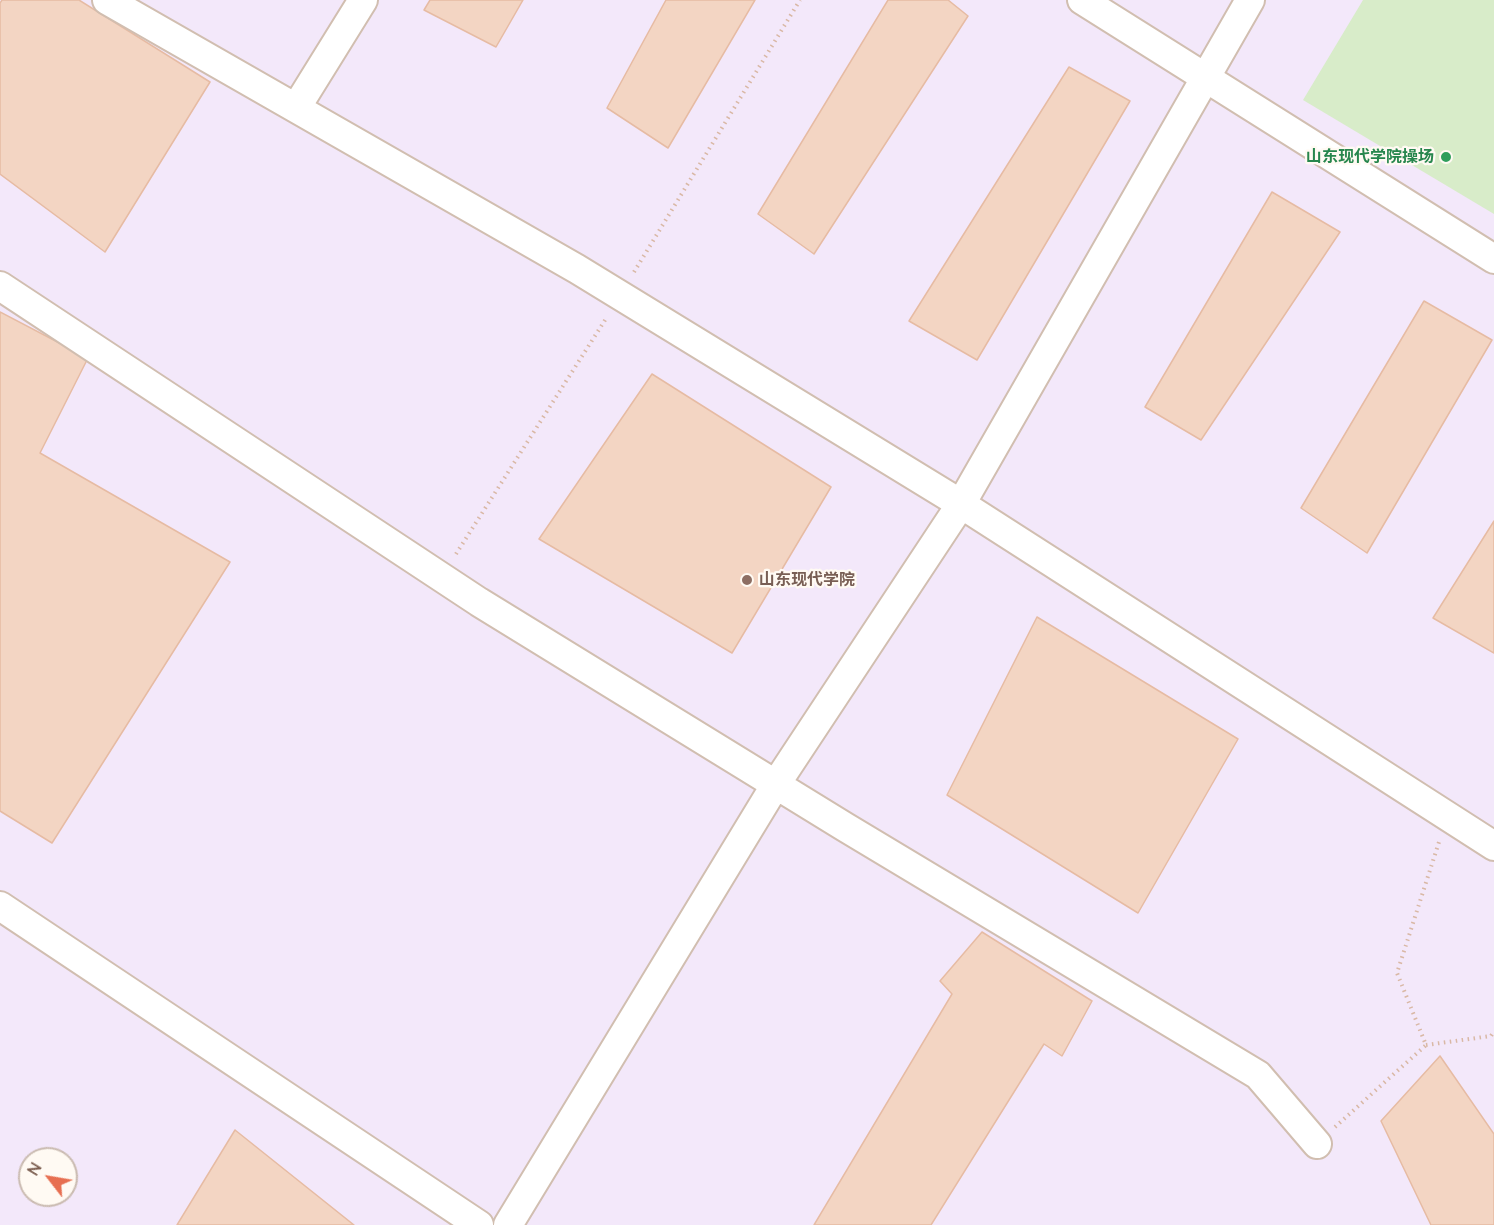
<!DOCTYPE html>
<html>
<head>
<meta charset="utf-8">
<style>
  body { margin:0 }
  #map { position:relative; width:1494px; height:1225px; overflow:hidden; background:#fdf6ec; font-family:Quicksand,sans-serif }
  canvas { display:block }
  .north { position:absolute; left:18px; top:1147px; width:60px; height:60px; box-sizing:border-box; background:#fffaf3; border:2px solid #cabbb1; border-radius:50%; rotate:301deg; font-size:16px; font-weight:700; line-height:24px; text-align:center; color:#7a5c4d }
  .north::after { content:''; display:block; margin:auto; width:21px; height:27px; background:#e76f51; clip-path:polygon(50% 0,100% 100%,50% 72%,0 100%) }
</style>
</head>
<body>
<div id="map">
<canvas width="1494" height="1225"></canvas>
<div class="north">N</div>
</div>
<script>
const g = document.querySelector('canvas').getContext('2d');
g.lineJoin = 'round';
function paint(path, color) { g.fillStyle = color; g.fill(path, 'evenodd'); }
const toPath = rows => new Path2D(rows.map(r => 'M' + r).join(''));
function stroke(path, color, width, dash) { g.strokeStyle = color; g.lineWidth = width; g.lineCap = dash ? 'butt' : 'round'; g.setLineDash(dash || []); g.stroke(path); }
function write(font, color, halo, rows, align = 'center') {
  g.font = font + ' Quicksand,"Noto Sans SC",sans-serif'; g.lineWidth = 4.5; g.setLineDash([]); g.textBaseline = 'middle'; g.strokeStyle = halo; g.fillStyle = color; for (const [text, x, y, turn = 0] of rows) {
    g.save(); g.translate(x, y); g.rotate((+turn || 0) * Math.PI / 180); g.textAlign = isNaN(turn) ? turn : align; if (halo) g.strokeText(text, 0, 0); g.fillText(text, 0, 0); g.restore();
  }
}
const education = toPath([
  [0,0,1494,0,1494,1225,0,1225],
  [30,1159,66,1159,66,1195,30,1195]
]);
const green = toPath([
  [1363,0,1494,0,1494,214,1303,100]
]);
const building = toPath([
  [2,0,79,0,210,82,105,252,0,174,0,3,2,0],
  [430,0,523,0,496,47,424,10,430,0],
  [666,0,755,0,668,148,607,108,666,0],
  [888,0,948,0,968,16,814,254,758,214,888,0],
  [1069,67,1130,101,977,360,909,321,1069,67],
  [1272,192,1340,232,1201,440,1145,407,1272,192],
  [1424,301,1492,340,1367,553,1301,508,1424,301],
  [0,312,88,358,40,453,230,562,52,843,0,811,0,312],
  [652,374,831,487,732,653,539,539,652,374],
  [1494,521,1494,653,1433,618,1494,521],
  [1037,617,1238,739,1138,913,947,795,1037,617],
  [982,932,1092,1001,1062,1056,1044,1044,931,1225,814,1225,952,994,940,981,982,932],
  [1440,1056,1494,1134,1494,1225,1431,1225,1381,1121,1440,1056],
  [235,1130,354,1225,177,1225,235,1130]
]);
const path = toPath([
  [634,272,800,0],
  [456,554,607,317],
  [1426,1045,1491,1036,1494,1031],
  [1335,1127,1426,1045,1397,973,1439,842]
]);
const minor = toPath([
  [107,0,577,269,961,504,1494,846],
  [1082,0,1494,259],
  [296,108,363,0],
  [0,286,479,602,845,827,1258,1075,1317,1144],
  [0,906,479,1225],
  [508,1225,776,784,961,504,1250,0]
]);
const markers = [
  [1446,157,6,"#2e9e5b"],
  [747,580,6,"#8d6e63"]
];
const leisureNames = [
  ["山东现代学院操场",1434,157]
];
const educationNames = [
  ["山东现代学院",759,580]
];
paint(education, '#f3e8fa');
paint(green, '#d8ecc9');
paint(building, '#f3d5c3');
stroke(building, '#e6bba3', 1.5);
stroke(minor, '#d1beb0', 32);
stroke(path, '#d9b8a5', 4, [1.5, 4.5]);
stroke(minor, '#fff', 28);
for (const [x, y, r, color] of markers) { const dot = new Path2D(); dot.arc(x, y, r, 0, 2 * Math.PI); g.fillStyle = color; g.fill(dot); stroke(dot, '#fffaf3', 2); }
write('bold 16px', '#27864d', '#fffaf3', leisureNames, 'right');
write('bold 16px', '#785e54', '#fffaf3', educationNames, 'left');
</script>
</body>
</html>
